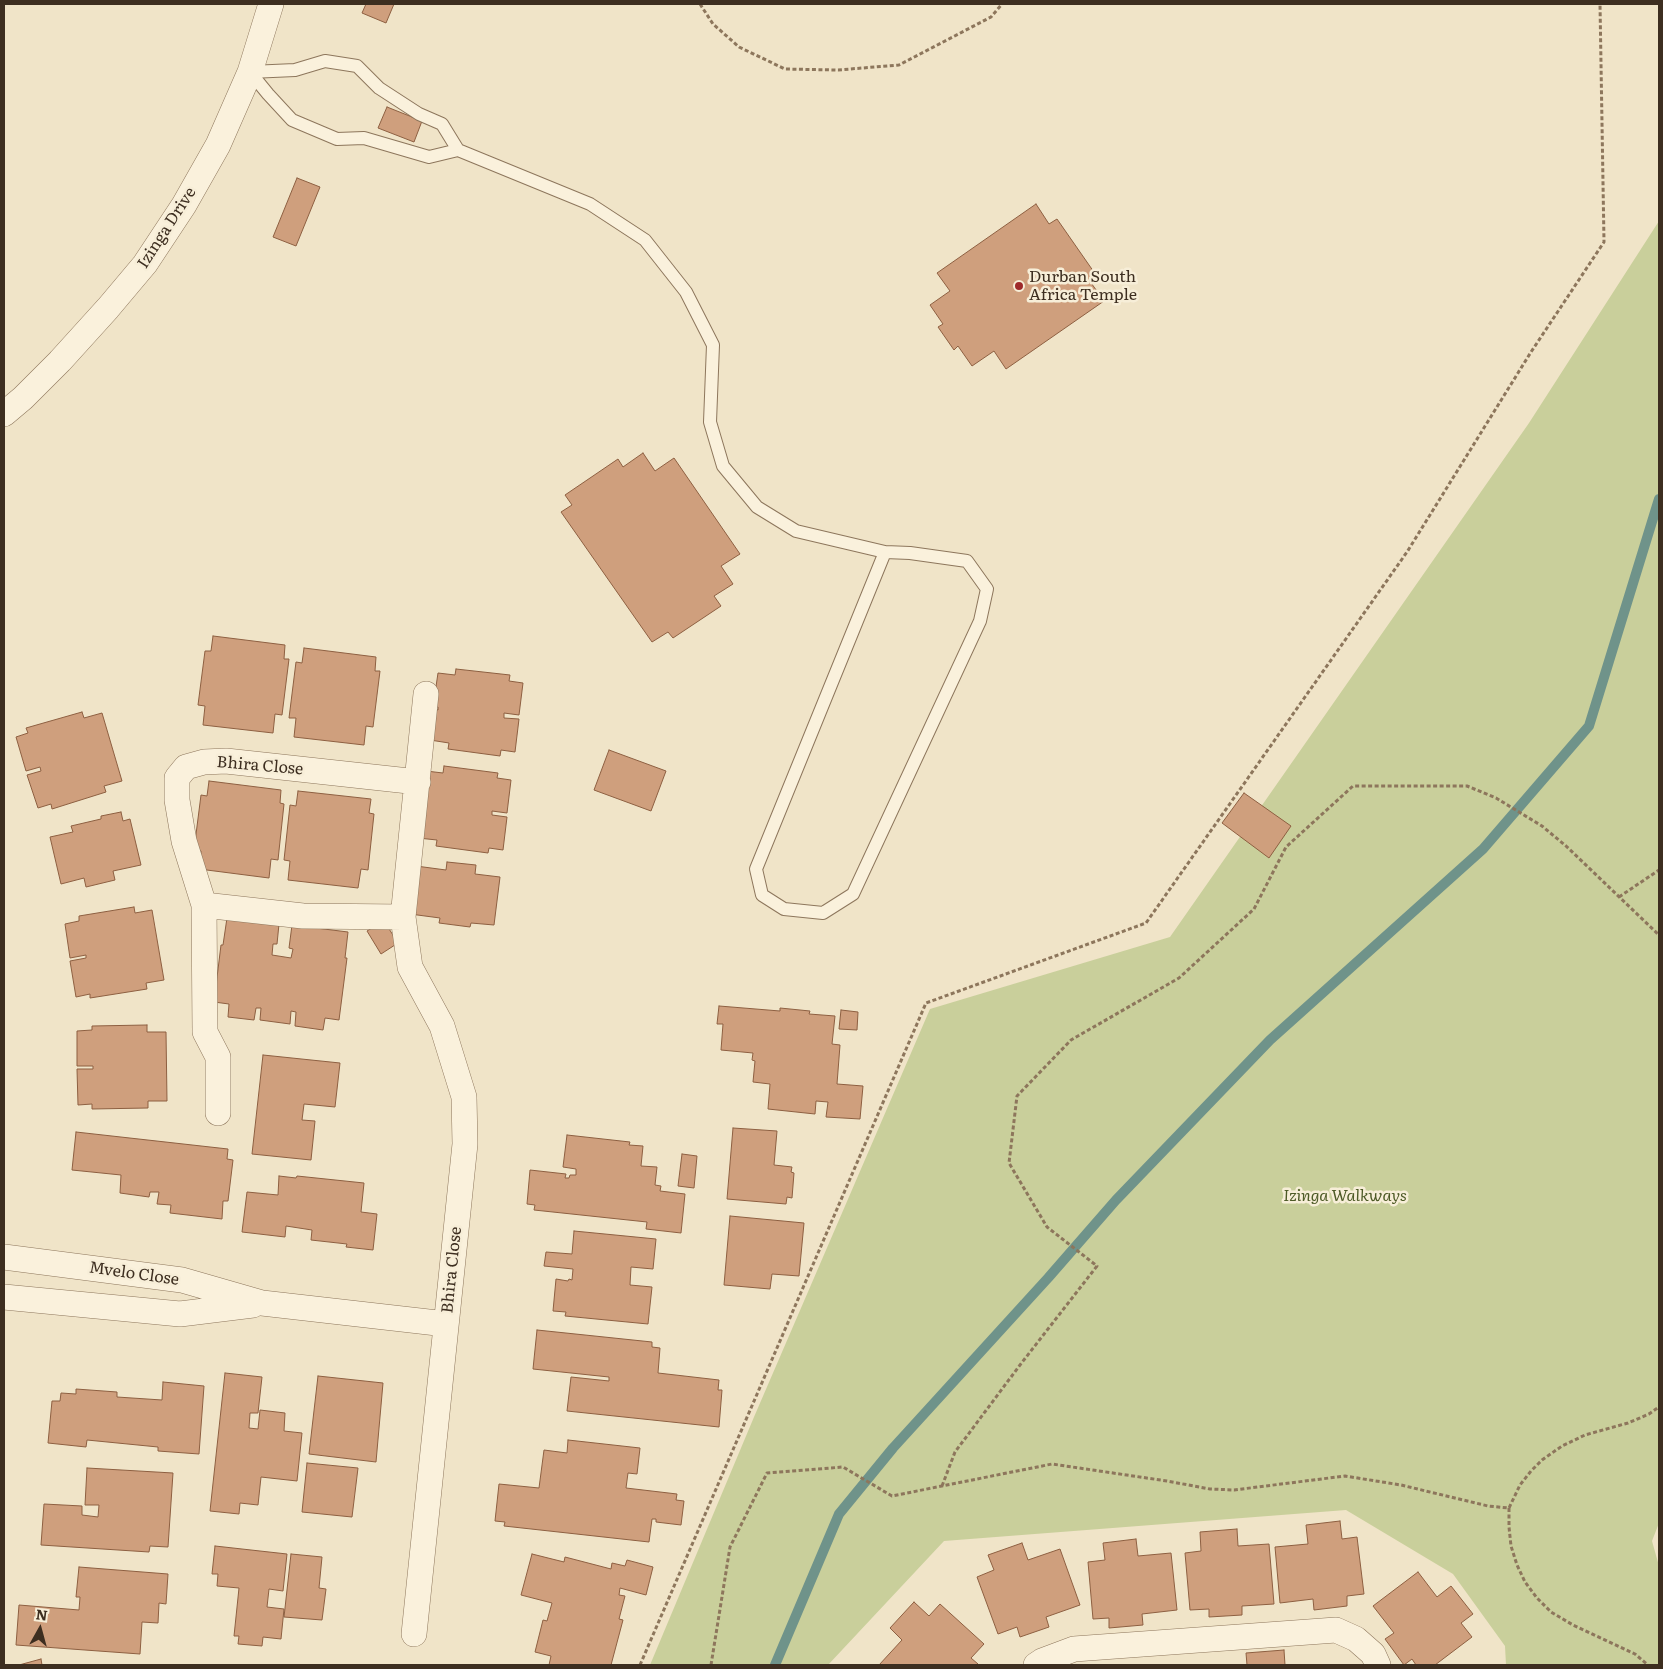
<!DOCTYPE html>
<html>
<head>
<meta charset="utf-8">
<style>
  body { margin:0 }
  #map { position:relative; width:1663px; height:1669px; overflow:hidden; background:#f0e4c8; font-family:Literata,serif }
  canvas { display:block }
  .frame { position:absolute; inset:0; border:5px solid #3d2e20; pointer-events:none }
  .north { position:absolute; left:15px; top:1604px; width:50px; height:50px; -webkit-text-stroke:4px #f7eed8; paint-order:stroke; rotate:7deg; font-size:14px; font-weight:700; line-height:20px; text-align:center; color:#3d2e20 }
  .north::after { content:''; display:block; margin:auto; width:18px; height:22px; background:#3d2e20; clip-path:polygon(50% 0,100% 100%,50% 72%,0 100%) }
</style>
</head>
<body>
<div id="map">
<canvas width="1663" height="1669"></canvas>
<div class="frame"></div>
<div class="north">N</div>
</div>
<script>
const g = document.querySelector('canvas').getContext('2d');
g.lineJoin = 'round';
function paint(path, color) { g.fillStyle = color; g.fill(path, 'evenodd'); }
const toPath = rows => new Path2D(rows.map(r => 'M' + r).join(''));
function stroke(path, color, width, dash) { g.strokeStyle = color; g.lineWidth = width; g.lineCap = dash ? 'butt' : 'round'; g.setLineDash(dash || []); g.stroke(path); }
function write(font, color, halo, rows, align = 'center') {
  g.font = font + ' Literata,serif'; g.lineWidth = 5; g.setLineDash([]); g.textBaseline = 'middle'; g.strokeStyle = halo; g.fillStyle = color; for (const [text, x, y, turn = 0] of rows) {
    g.save(); g.translate(x, y); g.rotate((+turn || 0) * Math.PI / 180); g.textAlign = isNaN(turn) ? turn : align; if (halo) g.strokeText(text, 0, 0); g.fillText(text, 0, 0); g.restore();
  }
}
const green = toPath([
  [1659,221,1659,1523,1652,1541,1659,1566,1659,1665,1506,1665,1505,1646,1453,1574,1346,1510,944,1541,828,1665,650,1665,754,1417,930,1009,1170,937,1529,423]
]);
const stream = toPath([
  [775,1665,839,1514,893,1448,1048,1278,1116,1200,1270,1040,1483,849,1589,726,1659,499]
]);
const building = toPath([
  [366,4,394,4,386,23,362,13,366,4],
  [387,107,422,121,414,142,378,128,387,107],
  [297,178,320,187,296,246,273,237,297,178],
  [1036,204,1049,224,1057,219,1096,275,1089,280,1104,301,1006,369,994,351,972,366,958,346,954,350,938,327,943,324,930,305,950,291,937,273,1036,204],
  [643,453,655,471,674,458,740,554,721,566,733,584,714,596,721,606,673,638,668,632,652,642,561,512,572,505,565,495,618,459,623,467,643,453],
  [213,636,285,645,284,659,289,659,282,715,275,714,273,733,203,725,205,706,198,705,205,651,211,651,213,636],
  [304,648,376,657,375,671,380,671,373,727,366,726,364,745,294,737,296,718,289,718,296,662,302,663,304,648],
  [456,669,510,675,509,681,523,683,519,715,504,713,504,718,519,719,515,752,501,750,500,756,448,749,449,743,430,740,434,709,438,710,438,707,433,707,438,673,455,675,456,669],
  [82,712,84,718,102,713,122,781,104,786,106,792,52,809,51,804,38,808,27,775,41,771,40,767,26,771,16,737,28,733,26,728,82,712],
  [609,750,666,771,651,811,594,790,609,750],
  [444,766,498,773,497,778,511,780,507,813,492,811,492,815,507,817,503,850,489,848,488,853,436,846,437,840,418,838,426,771,443,773,444,766],
  [209,781,281,790,280,803,284,804,278,860,271,859,269,878,199,869,201,851,194,850,201,795,207,796,209,781],
  [298,791,371,799,369,813,374,814,368,870,361,869,358,888,288,880,290,861,284,860,290,805,296,806,298,791],
  [1244,793,1291,826,1269,858,1222,823,1244,793],
  [121,812,123,821,130,819,141,865,113,871,115,880,86,887,84,878,61,884,50,837,73,832,71,826,101,819,101,816,121,812],
  [447,862,476,865,475,874,500,877,494,925,471,923,470,927,439,923,440,918,410,914,416,866,446,870,447,862],
  [134,907,135,913,152,910,164,980,146,983,147,989,90,998,90,994,76,997,70,961,86,958,86,955,70,958,65,924,79,921,79,916,134,907],
  [227,918,279,924,277,944,273,944,272,955,291,958,293,949,289,948,292,925,348,932,345,958,347,958,339,1020,325,1018,323,1030,295,1026,296,1012,291,1011,290,1024,260,1020,261,1008,256,1008,254,1020,228,1017,229,1004,214,1002,221,945,223,945,227,918],
  [384,921,398,943,381,954,367,931,384,921],
  [719,1006,780,1011,780,1008,810,1011,809,1014,835,1016,832,1044,840,1045,837,1084,863,1086,860,1119,826,1117,828,1102,816,1101,815,1114,768,1109,770,1084,753,1082,755,1061,752,1060,753,1053,721,1050,723,1024,717,1024,719,1006],
  [841,1010,858,1012,857,1030,839,1029,841,1010],
  [147,1025,147,1032,166,1032,167,1101,148,1101,148,1108,92,1109,92,1104,78,1105,77,1069,93,1069,93,1066,77,1066,77,1031,92,1030,92,1026,147,1025],
  [263,1055,340,1063,335,1107,304,1104,302,1120,315,1121,311,1160,252,1154,263,1055],
  [733,1128,777,1131,774,1165,792,1167,791,1172,794,1173,792,1198,787,1197,786,1204,727,1199,733,1128],
  [76,1132,228,1149,227,1159,233,1160,228,1201,223,1201,222,1219,170,1213,171,1205,157,1204,159,1192,150,1192,149,1197,120,1193,121,1175,72,1170,76,1132],
  [567,1135,630,1142,629,1145,643,1146,641,1166,657,1167,655,1185,661,1186,660,1191,685,1194,681,1233,646,1229,647,1222,534,1210,535,1205,527,1204,530,1170,566,1174,565,1178,569,1178,570,1175,576,1175,576,1169,563,1167,567,1135],
  [682,1154,697,1156,694,1188,678,1186,682,1154],
  [279,1176,296,1178,297,1176,364,1183,361,1212,377,1214,373,1250,346,1247,347,1244,311,1240,312,1230,286,1226,285,1237,242,1232,247,1192,278,1195,279,1176],
  [730,1216,804,1223,799,1276,772,1274,770,1289,724,1285,730,1216],
  [574,1231,656,1239,653,1269,631,1267,630,1285,652,1287,648,1324,565,1316,566,1312,553,1311,556,1279,568,1281,569,1279,572,1280,573,1269,544,1266,546,1252,572,1254,574,1231],
  [537,1330,652,1342,652,1347,660,1348,658,1373,719,1380,718,1390,722,1390,719,1427,567,1411,571,1377,609,1381,609,1377,533,1369,537,1330],
  [225,1373,262,1377,258,1413,250,1413,249,1428,258,1429,260,1410,285,1413,284,1431,302,1433,297,1481,261,1477,258,1505,240,1503,239,1514,210,1511,225,1373],
  [318,1376,383,1383,376,1462,309,1454,318,1376],
  [163,1382,204,1386,199,1454,158,1451,158,1447,87,1440,86,1447,48,1443,52,1401,60,1401,61,1393,76,1394,76,1389,117,1392,117,1397,162,1400,163,1382],
  [568,1440,640,1448,637,1474,628,1473,626,1488,677,1494,676,1500,684,1501,681,1525,656,1522,656,1519,652,1519,649,1542,504,1526,505,1522,495,1521,499,1484,539,1488,544,1450,567,1453,568,1440],
  [307,1463,358,1468,352,1517,302,1512,307,1463],
  [87,1468,173,1473,168,1547,150,1546,149,1552,41,1545,44,1504,82,1506,82,1515,98,1517,99,1505,85,1505,87,1468],
  [1340,1521,1342,1539,1357,1537,1364,1594,1347,1596,1347,1606,1314,1610,1313,1599,1280,1603,1275,1547,1308,1544,1306,1525,1340,1521],
  [1237,1529,1238,1546,1269,1544,1274,1604,1242,1606,1242,1615,1209,1617,1209,1609,1190,1610,1185,1553,1201,1551,1200,1532,1237,1529],
  [1136,1539,1138,1556,1171,1553,1177,1610,1142,1614,1143,1625,1109,1628,1109,1618,1093,1619,1088,1562,1105,1560,1103,1543,1136,1539],
  [1022,1543,1028,1560,1060,1549,1080,1605,1046,1617,1049,1627,1020,1637,1017,1627,998,1634,977,1577,994,1570,988,1555,1022,1543],
  [215,1546,287,1554,283,1591,269,1589,267,1607,284,1609,281,1639,263,1637,262,1646,238,1644,239,1636,234,1636,239,1588,217,1586,218,1574,212,1574,215,1546],
  [291,1554,322,1557,319,1588,326,1589,322,1620,284,1617,291,1554],
  [532,1554,564,1562,565,1557,611,1569,612,1563,625,1566,627,1560,653,1567,646,1595,620,1588,619,1595,625,1596,619,1619,623,1620,611,1665,549,1665,551,1656,535,1652,543,1620,547,1621,552,1603,521,1595,532,1554],
  [79,1567,168,1574,166,1604,159,1603,158,1623,142,1622,140,1654,16,1645,19,1605,79,1610,80,1597,76,1597,79,1567],
  [1418,1572,1437,1597,1451,1586,1473,1614,1461,1623,1472,1637,1435,1665,1416,1665,1412,1659,1404,1665,1385,1639,1394,1633,1373,1606,1418,1572],
  [914,1602,929,1616,940,1604,984,1644,971,1658,978,1664,976,1665,879,1665,902,1640,890,1628,914,1602],
  [1284,1650,1285,1665,1247,1665,1246,1653,1284,1650],
  [41,1659,42,1665,19,1665,41,1659]
]);
const path = toPath([
  [700,4,713,24,739,47,785,69,838,70,899,65,991,17,1002,4],
  [1619,897,1659,870],
  [942,1486,955,1452,1020,1365,1097,1266,1047,1227,1009,1163,1017,1096,1071,1040,1179,978,1254,909,1286,847,1353,786,1467,786,1496,798,1542,826,1566,846,1659,935],
  [1509,1508,1509,1527,1511,1546,1517,1565,1525,1582,1537,1598,1551,1612,1573,1625,1635,1654,1648,1665],
  [640,1665,926,1003,1146,923,1407,552,1531,352,1604,242,1600,4],
  [711,1665,730,1547,767,1473,843,1467,892,1496,1052,1464,1167,1481,1210,1489,1234,1490,1345,1476,1401,1485,1488,1506,1509,1508,1520,1485,1531,1471,1542,1460,1562,1446,1585,1435,1628,1423,1649,1414,1659,1407]
]);
const lane = toPath([
  [250,72,295,70,325,61,357,66,379,88,419,114,442,124,458,150,590,204,645,240,686,292,713,345,710,422,723,466,757,507,796,531,885,552,910,553,967,561,987,589,980,621,853,894,823,913,784,909,762,895,756,869,885,552],
  [250,72,268,94,292,120,337,139,364,138,429,157,458,150]
]);
const street = toPath([
  [4,414,23,398,60,361,108,308,145,264,184,205,218,145,250,72,271,4],
  [204,905,303,916,403,917],
  [218,1113,218,1057,205,1032,204,905,184,841,177,800,177,778,186,767,204,762,226,761,418,782],
  [4,1257,182,1280,262,1303,446,1324],
  [4,1297,180,1314,253,1305],
  [414,1634,465,1144,464,1097,442,1026,410,967,403,917,426,694],
  [1036,1665,1042,1661,1074,1649,1336,1630,1356,1639,1373,1654,1378,1665]
]);
const markers = [
  [1019,286,5,"#9e2a2b"]
];
const streetNames = [
  ["Izinga Drive",167,228,-57],
  ["Bhira Close",260,766,5],
  ["Bhira Close",452,1270,-84],
  ["Mvelo Close",134,1274,8]
];
const poiNames = [
  ["Durban South",1029,277],
  ["Africa Temple",1029,295]
];
const parkNames = [
  ["Izinga Walkways",1345,1196]
];
paint(green, '#c9cf9b');
stroke(stream, '#6f938a', 10);
paint(building, '#cf9f7d');
stroke(building, '#8d5f41', 1);
stroke(lane, '#8d765c', 14);
stroke(street, '#8d765c', 26);
stroke(path, '#8d765c', 3, [4, 2.5]);
stroke(lane, '#faf1dc', 12);
stroke(street, '#faf1dc', 25);
for (const [x, y, r, color] of markers) { const dot = new Path2D(); dot.arc(x, y, r, 0, 2 * Math.PI); g.fillStyle = color; g.fill(dot); stroke(dot, '#f7eed8', 2); }
write('16px', '#3d2e20', '#f7eed8', streetNames);
write('16px', '#3d2e20', '#f7eed8', poiNames, 'left');
write('italic 16px', '#4d5a26', '#f7eed8', parkNames);
</script>
</body>
</html>
